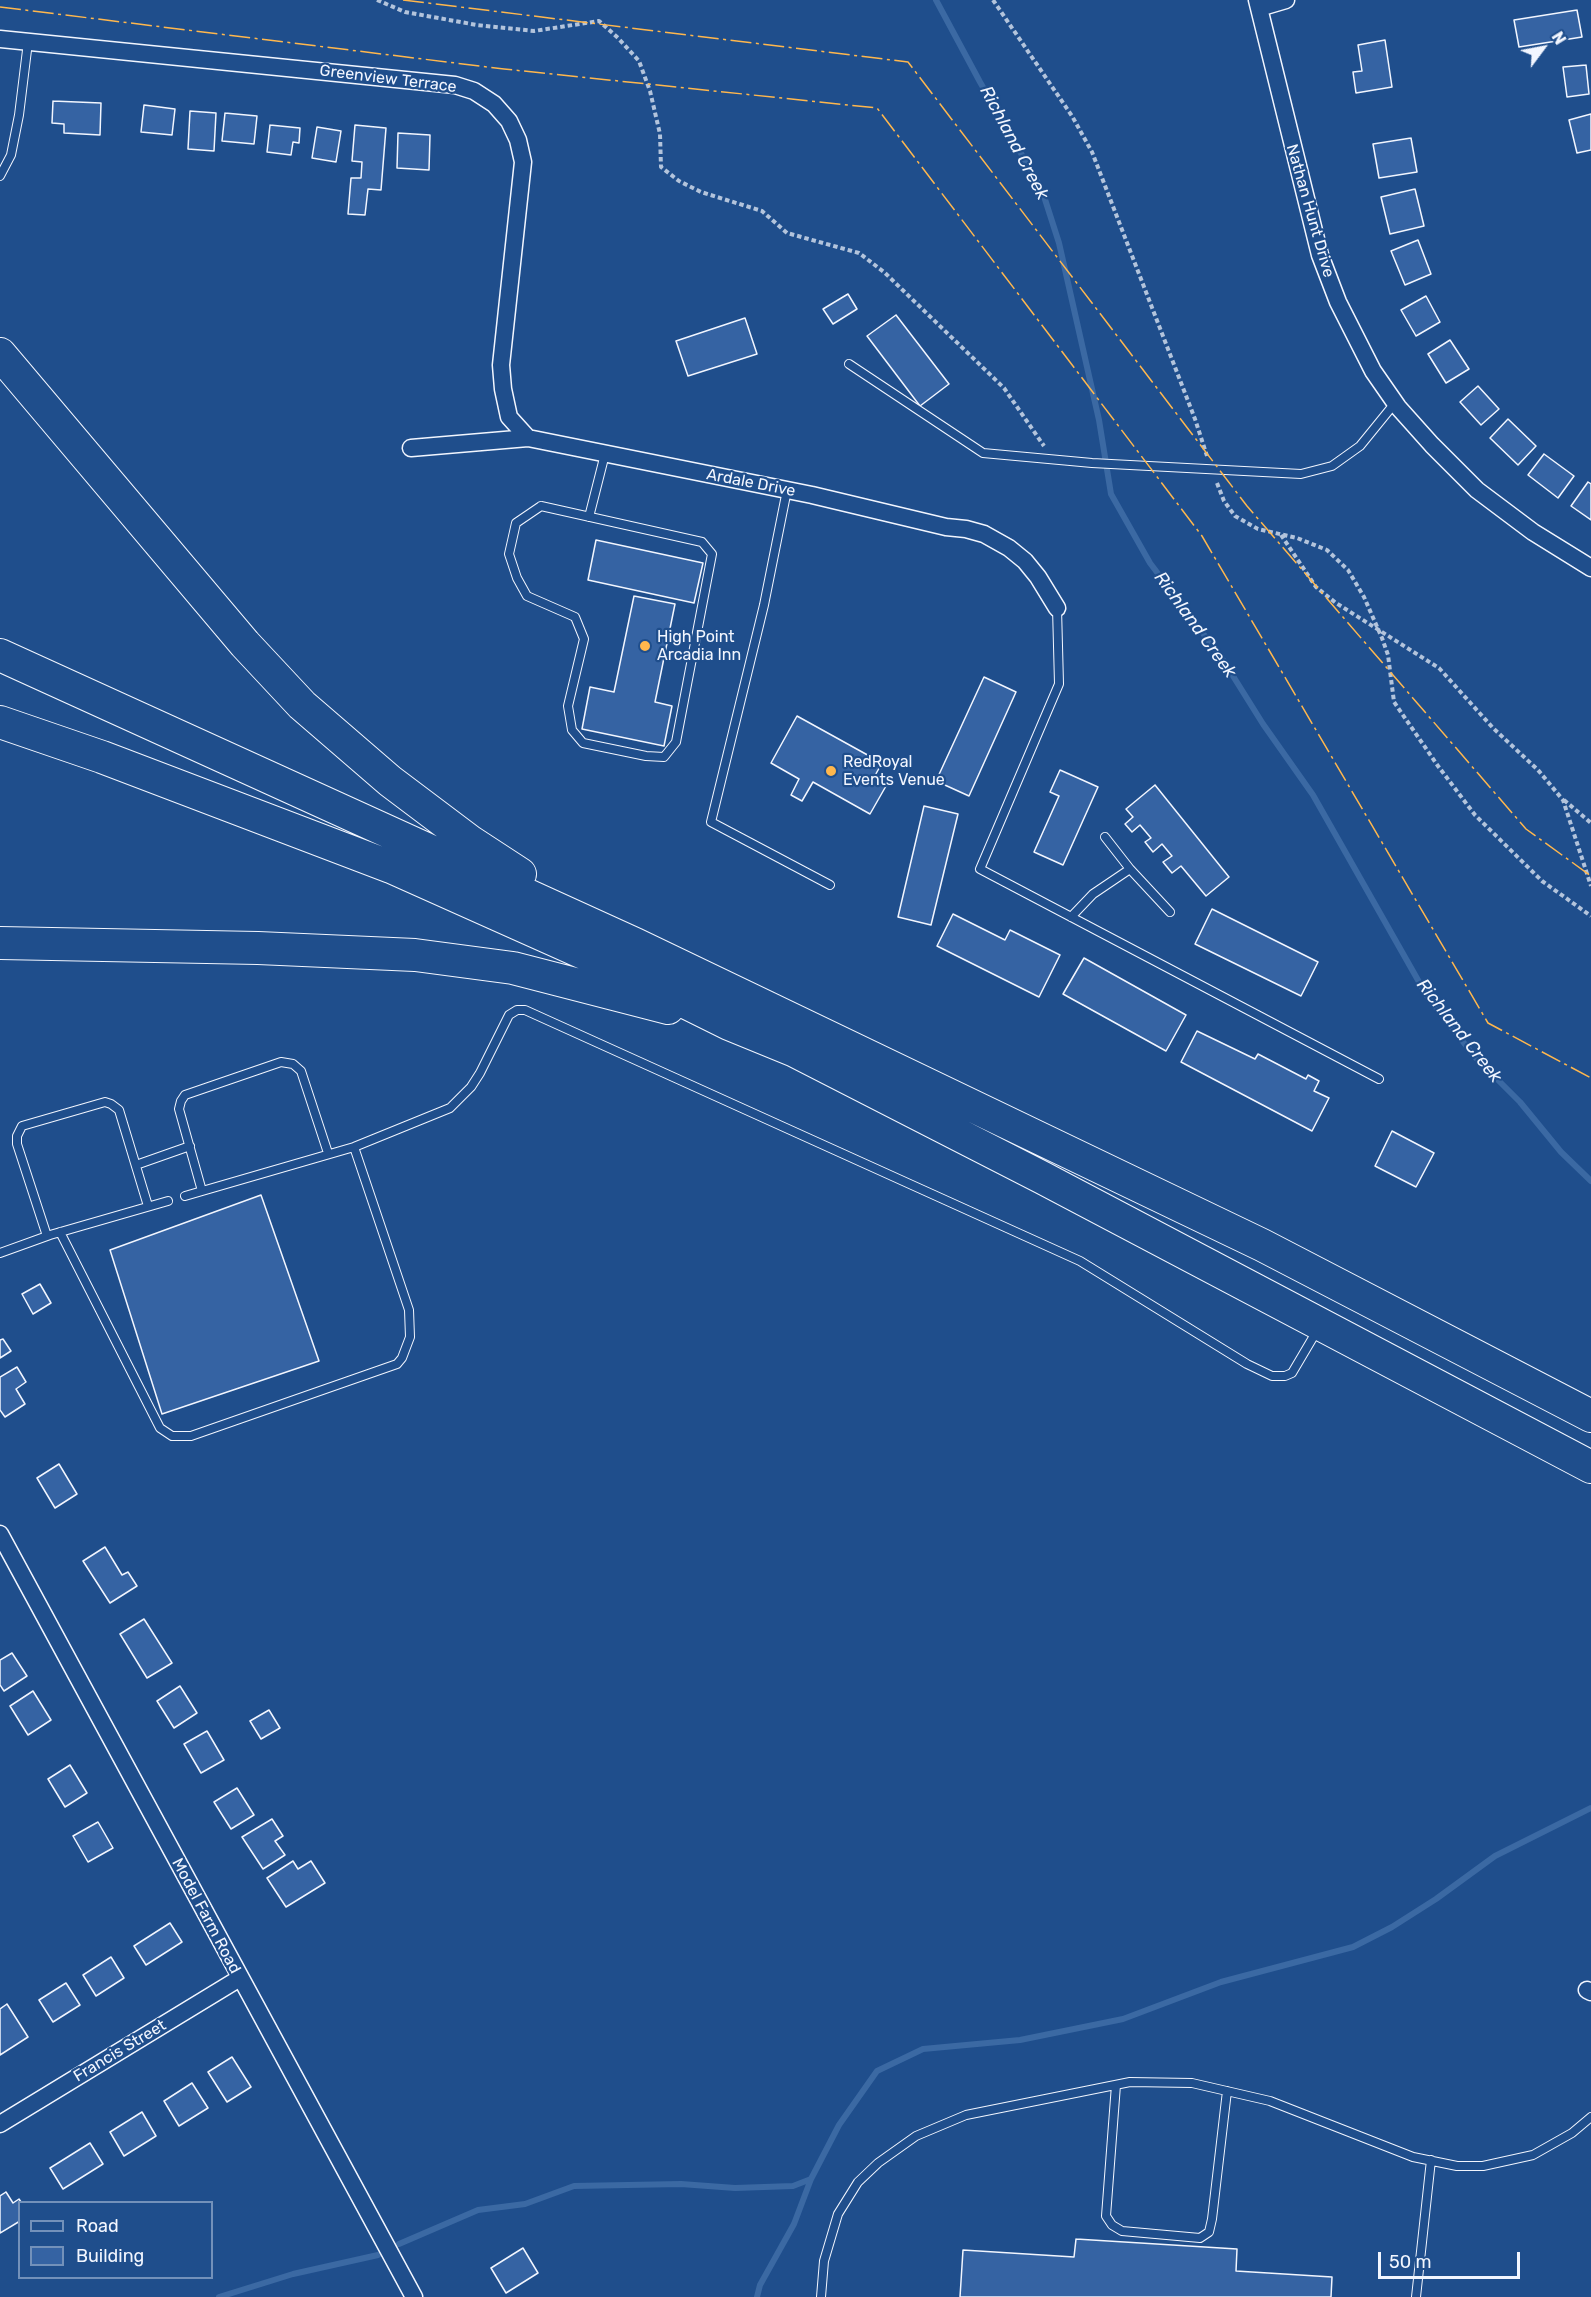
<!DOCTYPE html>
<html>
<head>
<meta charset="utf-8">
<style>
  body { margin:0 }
  #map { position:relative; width:1591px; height:2297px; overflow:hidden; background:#1f4e8c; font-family:Rubik,sans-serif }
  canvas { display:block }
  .legend { position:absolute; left:18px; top:2201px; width:195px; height:78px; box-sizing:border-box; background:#1f4e8c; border:2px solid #7391ba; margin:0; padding:8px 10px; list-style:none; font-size:18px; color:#f2f6ff }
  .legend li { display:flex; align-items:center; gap:12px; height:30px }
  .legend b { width:30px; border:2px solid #7391ba }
  .north { position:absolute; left:1513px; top:18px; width:60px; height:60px; -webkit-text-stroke:4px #1f4e8c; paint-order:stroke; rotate:58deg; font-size:16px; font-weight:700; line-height:24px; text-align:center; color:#f2f6ff }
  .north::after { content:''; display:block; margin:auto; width:21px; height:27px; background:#f2f6ff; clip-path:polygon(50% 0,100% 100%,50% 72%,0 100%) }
  .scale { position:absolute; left:1378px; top:2252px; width:142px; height:27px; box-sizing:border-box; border:3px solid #f2f6ff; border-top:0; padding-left:8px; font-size:18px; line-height:21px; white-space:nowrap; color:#f2f6ff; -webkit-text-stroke:4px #1f4e8c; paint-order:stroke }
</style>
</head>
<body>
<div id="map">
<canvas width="1591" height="2297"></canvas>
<ul class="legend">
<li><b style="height:8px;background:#1f4e8c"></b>Road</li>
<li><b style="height:16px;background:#3563a3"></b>Building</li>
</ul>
<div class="north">N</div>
<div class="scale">50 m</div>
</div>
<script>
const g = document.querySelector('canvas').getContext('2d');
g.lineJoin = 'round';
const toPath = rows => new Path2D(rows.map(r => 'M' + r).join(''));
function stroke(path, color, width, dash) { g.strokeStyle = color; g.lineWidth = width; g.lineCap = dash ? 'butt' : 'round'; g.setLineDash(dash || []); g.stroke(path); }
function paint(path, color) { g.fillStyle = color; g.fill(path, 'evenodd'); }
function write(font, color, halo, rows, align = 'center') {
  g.font = font + ' Rubik,sans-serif'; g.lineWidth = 4.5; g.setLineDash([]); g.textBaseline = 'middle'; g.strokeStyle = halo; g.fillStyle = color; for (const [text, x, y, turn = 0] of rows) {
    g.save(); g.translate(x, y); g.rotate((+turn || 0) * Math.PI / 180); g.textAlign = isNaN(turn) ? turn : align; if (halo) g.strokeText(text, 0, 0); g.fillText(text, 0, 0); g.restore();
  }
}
const stream = toPath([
  [936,0,980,82,1042,190,1059,243,1099,420,1111,494,1150,563,1223,660,1263,724,1313,795,1427,996,1475,1057,1520,1102,1561,1152,1591,1181],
  [399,2244,478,2210,525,2204,574,2186,681,2184,735,2188,793,2186,811,2179],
  [219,2297,293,2274,378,2255],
  [757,2297,760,2285,794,2224,811,2179,839,2125,877,2071,923,2049,1020,2040,1123,2019,1221,1982,1353,1947,1392,1927,1436,1899,1495,1856,1591,1808]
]);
const building = toPath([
  [1577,10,1582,37,1519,47,1514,20,1577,10],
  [1385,40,1392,87,1356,93,1353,72,1362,71,1358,45,1385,40],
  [1586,65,1589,94,1567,97,1563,67,1586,65],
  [53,101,101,103,100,135,64,133,64,124,52,123,53,101],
  [144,105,175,109,172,135,141,132,144,105],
  [190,111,216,113,214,151,188,149,190,111],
  [225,113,257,116,254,144,222,141,225,113],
  [1591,114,1591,150,1577,153,1569,120,1591,114],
  [270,125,300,128,299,143,293,142,291,155,267,152,270,125],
  [355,125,386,128,381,190,368,189,365,215,348,214,351,178,361,178,362,162,352,161,355,125],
  [317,127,341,131,336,162,312,158,317,127],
  [398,133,430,135,429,170,397,168,398,133],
  [1411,138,1417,172,1379,178,1373,144,1411,138],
  [1415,189,1424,226,1390,234,1381,197,1415,189],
  [1418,240,1431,274,1405,285,1391,251,1418,240],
  [848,294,857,309,833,324,823,309,848,294],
  [1426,296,1440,322,1416,336,1401,310,1426,296],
  [896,315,949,384,920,406,867,336,896,315],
  [745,318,757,354,688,376,676,341,745,318],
  [1450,340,1469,369,1446,383,1428,354,1450,340],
  [1478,386,1499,409,1481,425,1460,402,1478,386],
  [1508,419,1536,446,1518,465,1490,438,1508,419],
  [1544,454,1574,476,1558,498,1528,475,1544,454],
  [1588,482,1591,484,1591,520,1571,506,1588,482],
  [596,540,703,563,694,603,588,580,596,540],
  [634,596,675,604,655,702,672,706,664,746,582,729,590,687,614,692,634,596],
  [984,677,1016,692,969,796,936,781,984,677],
  [797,716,882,763,873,779,886,786,870,814,813,782,802,801,791,795,799,779,771,763,797,716],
  [1060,770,1098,787,1063,865,1034,852,1059,796,1050,792,1060,770],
  [1155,785,1229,877,1206,896,1181,866,1172,873,1163,862,1172,856,1162,844,1153,852,1145,842,1151,838,1140,825,1132,832,1125,824,1133,817,1126,809,1155,785],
  [924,806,958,814,931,925,898,917,924,806],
  [1212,909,1318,962,1301,996,1195,944,1212,909],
  [953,914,1005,940,1010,930,1060,955,1039,997,937,946,953,914],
  [1084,958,1186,1015,1166,1051,1063,994,1084,958],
  [1197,1031,1255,1059,1258,1054,1306,1079,1308,1075,1319,1081,1314,1091,1329,1098,1312,1131,1181,1062,1197,1031],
  [1392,1131,1434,1153,1416,1187,1375,1166,1392,1131],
  [261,1195,319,1361,162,1414,110,1250,261,1195],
  [40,1284,51,1303,33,1314,22,1294,40,1284],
  [3,1339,11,1351,0,1358,0,1340,3,1339],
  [17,1367,26,1382,16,1389,25,1404,5,1417,0,1410,0,1377,17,1367],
  [59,1464,77,1494,55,1508,37,1478,59,1464],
  [105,1547,122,1575,128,1572,137,1586,110,1603,83,1561,105,1547],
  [144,1619,172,1663,147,1678,120,1634,144,1619],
  [12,1653,27,1676,4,1691,0,1685,0,1660,12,1653],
  [180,1686,197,1713,174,1728,157,1701,180,1686],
  [33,1691,51,1720,28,1735,10,1706,33,1691],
  [269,1710,280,1728,261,1739,250,1721,269,1710],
  [207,1731,224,1760,201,1773,184,1744,207,1731],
  [70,1765,87,1793,65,1807,48,1779,70,1765],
  [237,1788,254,1815,231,1829,214,1802,237,1788],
  [272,1819,283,1836,275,1841,285,1855,263,1869,242,1837,272,1819],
  [98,1822,113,1848,88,1862,73,1836,98,1822],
  [293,1861,298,1869,311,1861,325,1883,286,1907,267,1878,293,1861],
  [170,1923,182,1942,146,1965,134,1946,170,1923],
  [111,1957,124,1978,96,1996,83,1975,111,1957],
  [66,1983,80,2005,53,2022,39,2000,66,1983],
  [7,2004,28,2037,0,2055,0,2009,7,2004],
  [232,2057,251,2087,227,2102,208,2072,232,2057],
  [192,2083,208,2108,179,2126,164,2101,192,2083],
  [142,2112,156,2136,124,2156,110,2132,142,2112],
  [90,2143,103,2164,63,2189,50,2168,90,2143],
  [6,2192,13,2203,19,2199,21,2202,20,2202,20,2221,0,2233,0,2196,6,2192],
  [1076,2239,1237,2249,1236,2271,1332,2277,1331,2297,960,2297,963,2250,1074,2257,1076,2239],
  [523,2248,538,2273,506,2293,491,2268,523,2248]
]);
const path = toPath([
  [377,0,405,12,477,25,534,31,599,21,618,38,639,61,650,91,660,134,661,167,679,181,701,192,762,211,787,233,859,253,884,272,1004,388,1044,446],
  [993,0,1072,116,1092,152,1195,419,1207,456],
  [1217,483,1224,501,1235,516,1258,529,1297,538,1327,550,1348,570,1364,597,1382,638,1388,655,1394,702,1438,766,1475,815,1542,881,1591,916],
  [1281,535,1316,587,1336,603,1439,668,1493,728,1538,770,1563,800,1591,886],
  [1564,800,1591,823]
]);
const service = toPath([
  [0,176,11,155,19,115,28,42],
  [849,364,983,453,1092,463,1301,474,1332,466,1360,446,1395,403],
  [787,490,764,605,711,822,830,885],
  [541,506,702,542,712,554,676,742,664,757,646,756,583,743,572,730,568,706,584,639,575,617,527,596,517,578,509,554,516,523,541,506],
  [589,517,605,454],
  [1057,608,1059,684,980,869,1379,1079],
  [1105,837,1130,869],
  [1071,917,1093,894,1130,869,1170,912],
  [136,1165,190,1146],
  [202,1191,179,1109,181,1101,185,1095,281,1062,293,1064,301,1071,328,1153],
  [185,1196,354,1147,450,1108,471,1087,480,1073,509,1015,517,1010,525,1010,1080,1261,1247,1364,1272,1376,1285,1376,1292,1373,1318,1329],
  [60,1232,160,1428,172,1436,191,1436,397,1364,402,1358,410,1337,409,1310,354,1147],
  [47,1236,17,1144,17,1136,22,1126,105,1102,111,1104,119,1110,148,1206],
  [0,1253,50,1235,168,1201],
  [1116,2085,1106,2216,1112,2225,1122,2231,1200,2238,1209,2232,1212,2219,1227,2091],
  [821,2297,824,2261,838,2214,858,2182,878,2163,916,2136,966,2115,1130,2082,1192,2083,1270,2101,1413,2157,1457,2166,1483,2166,1533,2155,1572,2133,1591,2117],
  [1416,2297,1431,2160]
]);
const minor = toPath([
  [1257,0,1320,255,1338,302,1373,371,1398,407,1432,445,1477,490,1533,532,1591,568],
  [1259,8,1286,0],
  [0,39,455,85,474,91,494,104,509,121,518,140,523,162,501,365,503,389,509,417,528,438],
  [411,448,528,438,812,495,946,527,966,529,984,534,1009,548,1025,561,1038,577,1057,608],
  [0,1534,414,2297],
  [1587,1990,1591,1992],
  [0,2124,240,1978]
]);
const motorway = toPath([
  [0,354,245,644,302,705,390,781,471,842,520,874],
  [0,655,635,944,1262,1245,1591,1416],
  [0,722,102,757,391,867,610,965,729,1024,795,1051,1043,1178,1591,1467],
  [0,943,258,948,415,955,513,968,668,1008]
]);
const power = toPath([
  [403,0,908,62,1247,506,1526,829,1591,876],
  [0,7,504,69,877,108,1202,536,1488,1023,1591,1078]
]);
const markers = [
  [645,646,6,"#ffb74d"],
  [831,771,6,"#ffb74d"]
];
const streetNames = [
  ["Greenview Terrace",388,79,7],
  ["Nathan Hunt Drive",1310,211,74],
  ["Ardale Drive",751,483,11],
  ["Model Farm Road",206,1916,62],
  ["Francis Street",120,2051,-31]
];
const poiNames = [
  ["High Point",657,637],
  ["Arcadia Inn",657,655],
  ["RedRoyal",843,762],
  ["Events Venue",843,780]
];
const waterNames = [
  ["Richland Creek",1014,143,62],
  ["Richland Creek",1195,625,54],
  ["Richland Creek",1459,1031,52]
];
stroke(stream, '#3b69a3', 6);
paint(building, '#3563a3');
stroke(building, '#f2f6ff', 1.5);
stroke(service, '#f2f6ff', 10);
stroke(minor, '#f2f6ff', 19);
stroke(motorway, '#f2f6ff', 34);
stroke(path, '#b3c4dc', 4, [4.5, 3]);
stroke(service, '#1f4e8c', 8);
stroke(minor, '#1f4e8c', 16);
stroke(motorway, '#1f4e8c', 32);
stroke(power, '#ffb74d', 1.5, [21, 4.5, 3, 4.5]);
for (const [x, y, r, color] of markers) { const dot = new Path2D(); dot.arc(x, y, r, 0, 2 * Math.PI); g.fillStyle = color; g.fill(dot); stroke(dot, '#1f4e8c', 2); }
write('16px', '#f2f6ff', '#1f4e8c', streetNames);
write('16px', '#f2f6ff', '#1f4e8c', poiNames, 'left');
write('italic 18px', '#f2f6ff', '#1f4e8c', waterNames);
</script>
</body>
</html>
